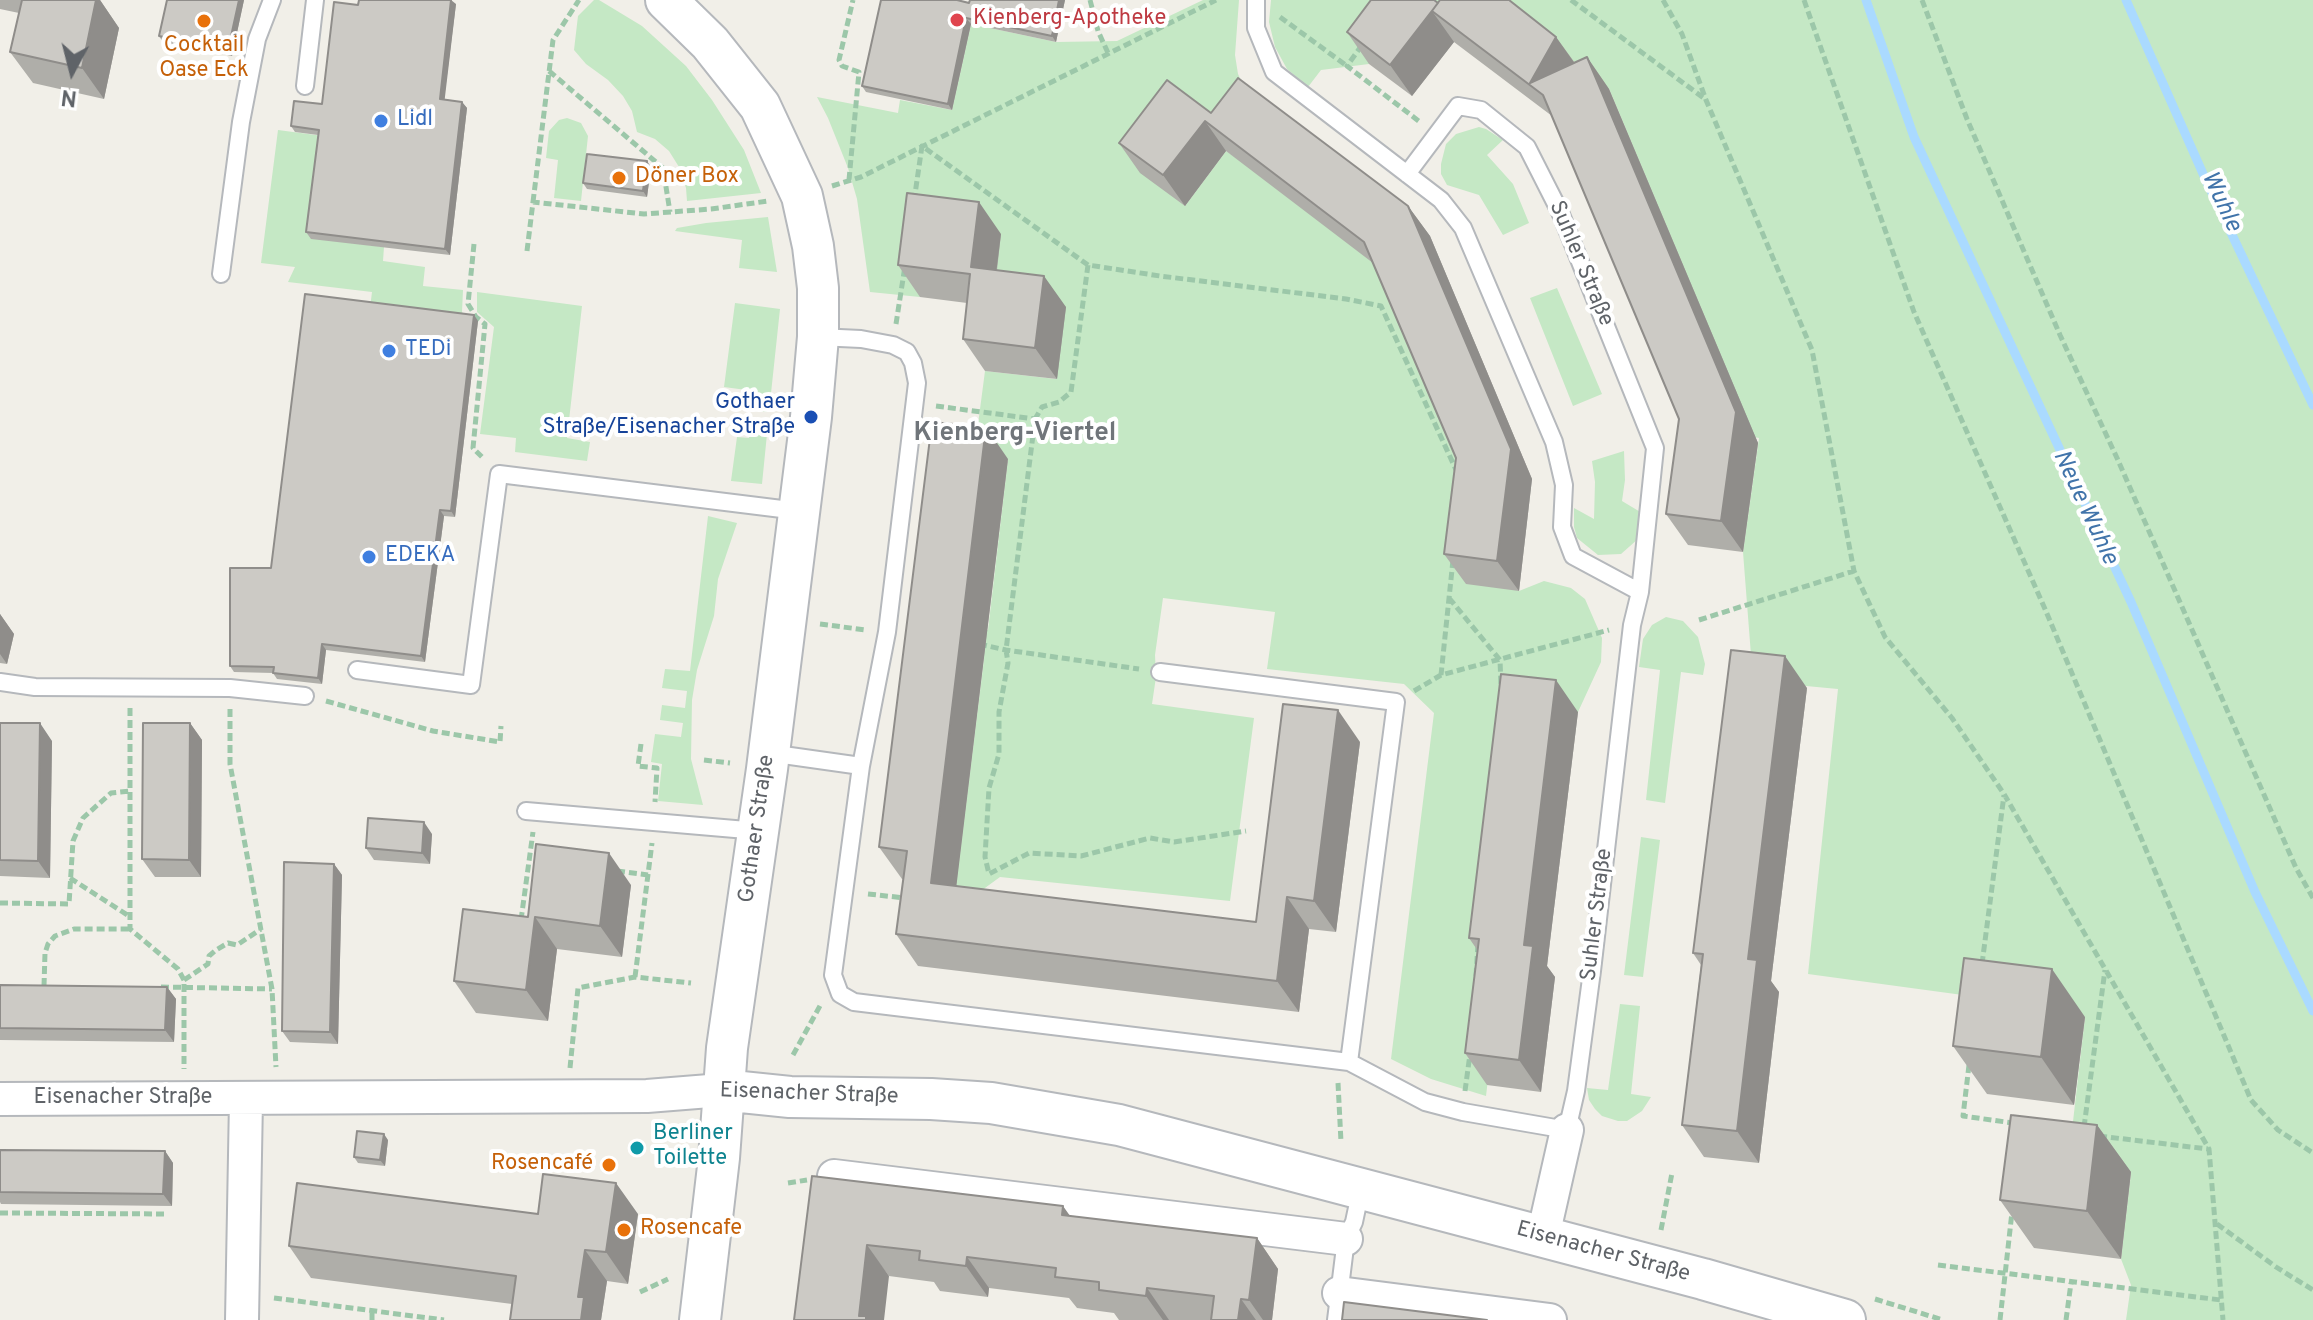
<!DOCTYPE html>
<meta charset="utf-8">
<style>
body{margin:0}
#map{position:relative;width:2313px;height:1320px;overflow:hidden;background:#f1efe8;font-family:Overpass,sans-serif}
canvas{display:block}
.north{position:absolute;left:32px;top:32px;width:80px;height:80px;-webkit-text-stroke:6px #fff;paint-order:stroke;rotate:187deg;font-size:22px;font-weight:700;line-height:32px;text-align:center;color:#5f6368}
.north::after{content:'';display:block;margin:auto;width:28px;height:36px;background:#5f6368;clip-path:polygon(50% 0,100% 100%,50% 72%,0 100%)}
</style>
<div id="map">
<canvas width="2313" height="1320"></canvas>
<div class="north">N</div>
</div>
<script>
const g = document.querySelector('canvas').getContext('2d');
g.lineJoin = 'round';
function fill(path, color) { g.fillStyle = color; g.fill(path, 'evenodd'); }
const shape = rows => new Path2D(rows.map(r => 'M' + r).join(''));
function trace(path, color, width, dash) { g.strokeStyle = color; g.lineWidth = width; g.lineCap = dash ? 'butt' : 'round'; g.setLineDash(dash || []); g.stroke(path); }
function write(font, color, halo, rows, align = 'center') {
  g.font = font + ' Overpass,sans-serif'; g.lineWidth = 8; g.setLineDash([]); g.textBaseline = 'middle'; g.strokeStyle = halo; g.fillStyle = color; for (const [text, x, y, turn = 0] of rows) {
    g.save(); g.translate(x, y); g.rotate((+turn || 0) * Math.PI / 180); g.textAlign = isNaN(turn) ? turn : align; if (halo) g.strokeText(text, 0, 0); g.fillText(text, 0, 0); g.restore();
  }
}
fill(shape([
 [594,0,599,0,642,26,686,66,712,100,744,150,761,193,687,201,686,188,679,167,669,151,655,139,637,132,632,111,623,96,608,80,586,64,574,50,578,16],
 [1203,0,1239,0,1235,55,1238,74,1247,93,1185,206,1226,151,1371,245,1519,591,1544,581,1571,588,1585,599,1602,638,1601,662,1578,712,1501,971,1486,1096,1431,1079,1391,1059,1434,713,1404,684,1267,669,1275,612,1163,598,1155,655,1156,677,1152,704,1254,718,1230,901,1000,877,974,896,956,886,984,659,978,657,980,630,988,630,1008,459,974,455,985,371,1056,379,993,298,929,225,920,297,870,292,857,199,848,168,828,118,817,97,898,113,900,100,952,110,971,24,1056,42,1117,41],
 [1271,0,1486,0,1460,34,1416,1,1369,64,1321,70,1308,87,1287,69,1275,47,1269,22],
 [1490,0,2313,0,2313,1320,2126,1320,2131,1285,2121,1259,2131,1173,2068,1165,2085,1017,1970,996,1808,974,1838,689,1753,681,1743,552,1759,438,1742,435,1741,404,1609,89],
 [567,118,581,123,588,136,581,201,554,198,558,160,546,158,549,131,559,120],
 [1479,127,1486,129,1503,140,1487,155,1513,184,1529,223,1503,235,1479,195,1447,185,1441,174,1441,164,1446,144,1456,134],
 [278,130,323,136,311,238,384,247,383,261,425,267,423,286,463,290,462,312,467,320,370,308,372,292,288,282,295,267,261,263],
 [768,217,777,272,739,268,742,240,675,231,677,228,706,223],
 [1557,288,1602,394,1573,406,1530,298],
 [477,292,582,306,567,438,590,442,587,461,515,452,516,438,480,434,494,327,477,312],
 [735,303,780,309,769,412,752,410,754,391,724,387],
 [751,422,768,424,762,484,731,481,737,437,749,438],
 [1624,451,1625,480,1622,501,1642,513,1638,539,1621,554,1598,555,1577,538,1574,527,1574,508,1594,519,1595,482,1592,461],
 [708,516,737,523,718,579,714,616,697,670,692,700,691,759,703,805,658,801,662,764,651,762,655,734,681,737,683,723,660,720,662,705,685,708,687,691,662,688,665,669,690,671],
 [1666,617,1683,621,1698,637,1705,664,1703,675,1681,672,1665,803,1646,800,1660,670,1639,667,1643,639,1652,625],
 [1641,837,1660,840,1643,977,1624,975],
 [1620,1004,1640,1006,1631,1094,1651,1097,1642,1111,1627,1121,1618,1121,1602,1116,1595,1109,1589,1100,1587,1088,1608,1090]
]), '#c5e8c5');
trace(shape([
 [1866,0,1914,137,2131,602,2255,892,2313,1011],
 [2126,0,2204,176,2313,405]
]), '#aadaff', 9);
const service = shape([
 [1256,0,1256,28,1274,72,1441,200,1463,228,1554,442,1564,485,1562,527,1573,556,1640,592],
 [305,86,315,0],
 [221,274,241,122,257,39,272,0],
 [818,337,861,339,893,345,907,352,913,363,917,383,887,632,861,766,833,975,840,994,854,1002,1349,1062,1425,1102,1463,1112,1567,1130,1576,1091,1592,971,1632,625,1640,592,1655,448,1560,212,1527,147,1481,110,1458,106,1407,174],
 [357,670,471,685,499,474,798,511],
 [1160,672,1396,702,1349,1062],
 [0,682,35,687,230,688,305,696],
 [769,753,861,766],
 [526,811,758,831],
 [1336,1320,1346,1239,1354,1222,1361,1189]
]);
const minor = shape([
 [0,1099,647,1096,722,1090],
 [834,1176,1346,1239],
 [1543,1236,1567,1130],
 [1339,1293,1550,1320],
 [242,1320,246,1100]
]);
const tertiary = shape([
 [666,0,710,43,760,106,802,196,813,246,818,288,818,337,811,417,767,769,727,1048,719,1158,700,1320],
 [722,1090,790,1097,931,1099,991,1103,1119,1125,1703,1279,1845,1320]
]);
trace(service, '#b5b8bc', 20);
trace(minor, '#b5b8bc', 36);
trace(tertiary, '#b5b8bc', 44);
trace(shape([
 [1090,0,1098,31,1108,53],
 [1571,0,1705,99],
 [1663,0,1682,34,1706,100,1812,350,1854,571,1885,637,1952,718,2004,794,2209,1149,2223,1320],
 [1804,0,1914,312,2045,609,2251,1100,2278,1130,2313,1153],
 [1922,0,1967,119,2060,335,2117,458,2296,868,2313,898],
 [1280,17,1347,66],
 [1362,45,1347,66,1420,122],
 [549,71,663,168,670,212],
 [849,180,859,72,842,66,839,60,853,0],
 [832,186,861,177,1216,0],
 [914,201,922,146,1088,265,1160,276,1346,299,1381,306,1457,472],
 [533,202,553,40,579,0],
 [474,244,468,304,476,317,485,324,473,448,484,459],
 [527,251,533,202,644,214,711,209,768,201],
 [1088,265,1071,392,1059,402,1042,407,1035,419,1006,650,1008,663,999,712,999,754,989,788,985,857,989,874,1029,853,1081,856,1150,838,1174,842,1246,831],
 [896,324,905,266],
 [936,406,1035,419],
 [1453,560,1441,675,1609,630],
 [1449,598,1500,660,1501,686],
 [1699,620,1854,571],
 [820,624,866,630],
 [979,644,1006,650,1139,669],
 [1414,691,1441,675],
 [326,701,433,731,500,742,501,726],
 [130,708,130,929,178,969,184,980,184,1069],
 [230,709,230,764,272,989,276,1067],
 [641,744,638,766,657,768,655,802],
 [704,760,730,763],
 [617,871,648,875],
 [70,878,129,916],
 [868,894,905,898],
 [0,903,69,904,73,841,83,818,111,793,130,791],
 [521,920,533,832],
 [1982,964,2004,795],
 [1476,976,1478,943],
 [635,977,652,843],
 [184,980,208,964,209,956,216,950,228,943,237,945,261,929],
 [44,986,45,953,48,944,55,936,74,929,130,929],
 [161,987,272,989],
 [793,1055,821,1004],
 [1969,1065,1963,1116,2013,1123],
 [570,1068,578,988,635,977,691,983],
 [1338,1083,1341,1142],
 [1465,1091,1470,1054],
 [2084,1127,2105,970],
 [2099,1136,2208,1149],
 [788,1183,807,1180],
 [0,1213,168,1214],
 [2217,1224,2276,1267,2313,1290],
 [1661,1230,1672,1173],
 [1938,1265,2221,1300],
 [640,1292,668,1279],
 [274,1298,444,1320],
 [1875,1299,1943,1320],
 [372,1320,372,1311],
 [2000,1320,2012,1212],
 [2066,1320,2071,1283]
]), '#9cc7a9', 5, [8, 4]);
trace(service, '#fff', 16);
trace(minor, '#fff', 32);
trace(tertiary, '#fff', 40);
fill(shape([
 [0,0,100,0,119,28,104,99,33,83,10,52,19,13,0,9],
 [167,0,244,0,232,56,163,42,159,36],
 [1065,0,1056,42,971,24,952,110,866,92,862,86,969,3],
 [1438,3,1556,37,1575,63,1587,57,1609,89,1758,443,1743,552,1688,545,1666,514,1679,419,1552,116,1454,42,1412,96,1369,64,1347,32],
 [456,4,444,99,462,102,467,108,450,255,311,239,306,232,318,135,295,132,291,126,322,104,358,5],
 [1211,113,1408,206,1430,236,1532,479,1519,591,1466,584,1444,554,1456,458,1373,263,1226,151,1185,206,1140,173,1119,143],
 [651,167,647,197,587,189,583,183],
 [1001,234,997,270,1066,307,1057,379,985,371,963,339,967,303,920,297,898,265],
 [474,315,478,321,455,517,444,516,425,662,326,650,322,684,277,679,273,673,234,672,230,666,271,568],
 [1008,459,956,886,1256,922,1360,742,1336,932,1309,929,1299,1012,918,966,896,934,903,879,902,879,879,847],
 [0,614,14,634,7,664,0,663],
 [1807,688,1771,981,1779,992,1759,1163,1704,1157,1682,1125,1701,965,1693,953],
 [1578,712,1547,966,1555,977,1541,1092,1487,1085,1465,1053,1478,951,1469,938],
 [0,723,52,741,50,878,0,876],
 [190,723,202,740,201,877,155,877,142,859],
 [432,834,430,864,374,860,366,848],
 [334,864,342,875,338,1044,290,1042,282,1031],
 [631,885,622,957,557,949,548,1021,476,1013,454,981,528,917],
 [0,985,167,987,176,999,174,1042,0,1040],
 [2085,1017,2074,1105,1987,1094,1953,1046],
 [2097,1125,2131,1172,2121,1259,2034,1248,2000,1200],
 [388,1140,385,1166,358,1163,354,1157],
 [0,1150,165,1151,173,1163,172,1206,1,1204,0,1202],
 [812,1176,1070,1216,1257,1238,1278,1269,1272,1320,1119,1320,1114,1313,1077,1308,1069,1298,989,1288,988,1297,940,1291,934,1282,889,1276],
 [538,1214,638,1214,628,1284,607,1281,601,1320,510,1320,512,1304,311,1278,289,1246]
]), '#afaea9');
fill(shape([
 [96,0,100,0,119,28,104,99,82,68],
 [239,0,244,0,232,56,228,50],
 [451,0,456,4,444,105,440,99],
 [1059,0,1065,0,1056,42,1052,36],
 [1432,11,1454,42,1412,96,1390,65],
 [966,18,971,24,952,110,948,104],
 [1556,37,1578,68,1543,95,1530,83],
 [1587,57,1609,89,1758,443,1743,552,1721,521],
 [462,102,467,108,450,255,445,249],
 [1205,121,1226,151,1185,206,1163,175],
 [647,161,651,167,647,197,643,191],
 [979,202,1001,234,993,298,971,267],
 [1408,206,1430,236,1532,479,1519,591,1497,561],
 [1044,276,1066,307,1057,379,1035,348],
 [474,315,478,321,455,517,451,511],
 [986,427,1008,459,953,914,931,883],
 [440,510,444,516,425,662,421,656],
 [0,614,14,634,7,664,0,654],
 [322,644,326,650,322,684,318,678],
 [1785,656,1807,688,1771,981,1779,992,1759,1163,1737,1131,1748,959],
 [1556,680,1578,712,1547,966,1555,977,1541,1092,1519,1060,1524,945],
 [1338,710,1360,742,1336,932,1314,901],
 [40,723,52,741,50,878,38,861],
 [190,723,202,740,201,877,189,860],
 [424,822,432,834,430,864,422,853],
 [609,853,631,885,622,957,600,926],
 [334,864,342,875,338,1044,330,1032],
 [1287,897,1309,929,1299,1012,1277,981],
 [535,917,557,949,548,1021,526,990],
 [2052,969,2085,1017,2074,1105,2041,1057],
 [167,987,176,999,174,1042,165,1030],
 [2097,1125,2131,1172,2121,1259,2087,1211],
 [384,1134,388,1140,385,1166,380,1160],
 [165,1151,173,1163,172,1206,163,1194],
 [616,1183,638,1214,628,1284,606,1252],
 [1063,1206,1085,1237,1062,1215],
 [1257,1238,1278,1269,1272,1320,1263,1320,1249,1300],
 [867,1245,889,1276,884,1320,862,1320,859,1316],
 [585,1250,607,1281,601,1320,581,1320,578,1297],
 [967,1257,989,1288,988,1297,966,1266],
 [1147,1288,1169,1320,1163,1320,1146,1296],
 [1241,1299,1256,1320,1238,1320]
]), '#8f8d8a');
const building = shape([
 [22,0,96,0,82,68,10,52,22,0],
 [167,0,239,0,228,50,159,36,167,0],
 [359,0,451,0,440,99,462,102,445,249,306,232,319,130,291,126,294,101,322,104,334,2,358,5,359,0],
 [881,0,957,0,969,3,970,0,1059,0,1052,36,966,18,948,104,862,86,881,0],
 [1371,0,1434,0,1438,3,1390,65,1347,32,1371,0],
 [1440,0,1509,0,1556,37,1530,83,1587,57,1736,412,1721,521,1666,514,1679,419,1543,95,1432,11,1440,0],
 [1238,78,1408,206,1511,449,1497,561,1444,554,1456,458,1364,242,1205,121,1163,175,1119,143,1167,80,1211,113,1238,78],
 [587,154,647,161,643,191,583,183,587,154],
 [907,193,979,202,971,267,1044,276,1035,348,963,339,970,274,898,265,907,193],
 [305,294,474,315,451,511,440,510,421,656,322,644,318,678,273,673,274,667,230,666,230,568,271,568,305,294],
 [932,422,986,427,931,883,1256,922,1283,704,1338,710,1314,901,1287,897,1277,981,896,934,907,851,879,847,932,422],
 [1731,650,1785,656,1748,959,1757,960,1737,1131,1682,1125,1703,954,1693,953,1731,650],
 [1501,674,1556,680,1524,945,1533,946,1519,1060,1465,1053,1479,939,1469,938,1501,674],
 [0,723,40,723,38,861,0,860,0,723],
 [143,723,190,723,189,860,142,859,143,723],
 [368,818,424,822,422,853,366,848,368,818],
 [536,844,609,853,600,926,535,917,526,990,454,981,463,909,528,917,536,844],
 [284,862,334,864,330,1032,282,1031,284,862],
 [1964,958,2052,969,2041,1057,1953,1046,1964,958],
 [0,985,167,987,165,1030,0,1028,0,985],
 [2011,1115,2097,1125,2087,1211,2000,1200,2011,1115],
 [357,1131,384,1134,380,1160,354,1157,357,1131],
 [0,1150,165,1151,163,1194,0,1192,0,1150],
 [543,1174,616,1183,606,1252,585,1250,578,1297,584,1297,581,1320,510,1320,516,1276,289,1246,297,1183,538,1214,543,1174],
 [812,1176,1063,1206,1062,1215,1257,1238,1249,1300,1241,1299,1238,1320,1211,1320,1214,1296,1147,1288,1146,1296,1099,1290,1099,1282,1055,1277,1056,1268,967,1257,966,1266,919,1260,920,1251,867,1245,859,1316,866,1316,866,1320,794,1320,812,1176],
 [1344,1302,1487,1320,1342,1320,1344,1302]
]);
fill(building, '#cccac5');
trace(building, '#8f8d8a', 2);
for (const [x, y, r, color] of [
 [957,20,8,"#e0444e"],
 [204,21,8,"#e8710a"],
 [381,121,8,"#3f7fe0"],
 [619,178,8,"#e8710a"],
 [389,351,8,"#3f7fe0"],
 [811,417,8,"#1a4fb4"],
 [369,557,8,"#3f7fe0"],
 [637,1148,8,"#0f9aa8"],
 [609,1165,8,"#e8710a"],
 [624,1230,8,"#e8710a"]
]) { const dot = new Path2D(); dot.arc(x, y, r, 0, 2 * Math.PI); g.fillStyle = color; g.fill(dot); trace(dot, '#fff', 3); }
write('22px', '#be3a42', '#fff', [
 ["Kienberg-Apotheke",973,20]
], 'left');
write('22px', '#c56008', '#fff', [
 ["Cocktail",204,47,"center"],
 ["Oase Eck",204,72,"center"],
 ["Döner Box",635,178],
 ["Rosencafé",593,1165,"right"],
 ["Rosencafe",640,1230]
], 'left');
write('22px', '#366cbe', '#fff', [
 ["Lidl",397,121],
 ["TEDi",405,351],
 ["EDEKA",385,557]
], 'left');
write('22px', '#5f6368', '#fff', [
 ["Suhler Straße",1580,264,67],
 ["Gothaer Straße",758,829,-82],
 ["Suhler Straße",1598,915,-83],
 ["Eisenacher Straße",809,1095,2],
 ["Eisenacher Straße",123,1099],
 ["Eisenacher Straße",1603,1253,15]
]);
write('22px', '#164399', '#fff', [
 ["Gothaer",795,404],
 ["Straße/Eisenacher Straße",795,429]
], 'right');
write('22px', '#0d838f', '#fff', [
 ["Berliner",653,1135],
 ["Toilette",653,1160]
], 'left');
write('italic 24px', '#4174aa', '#fff', [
 ["Wuhle",2220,202,65],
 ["Neue Wuhle",2084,508,65]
]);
write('bold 26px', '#70757a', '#fff', [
 ["Kienberg-Viertel",1015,435]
]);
</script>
